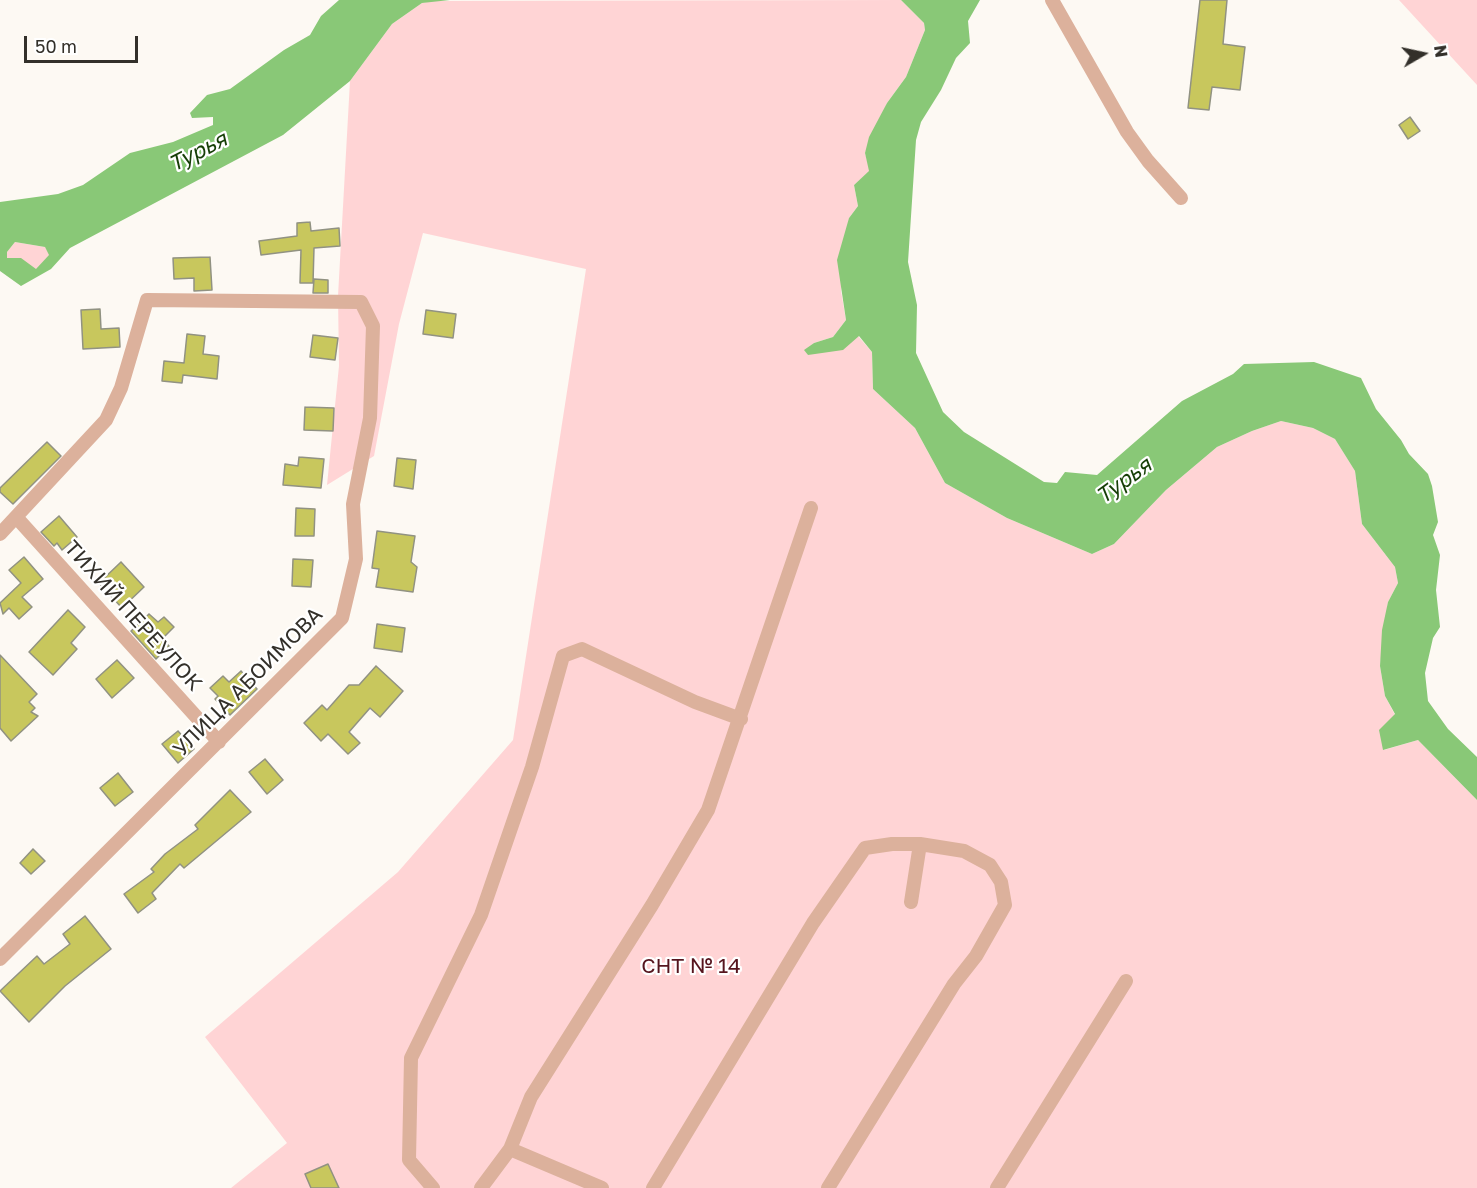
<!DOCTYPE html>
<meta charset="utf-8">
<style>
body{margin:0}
#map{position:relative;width:1477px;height:1188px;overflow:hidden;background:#fdf9f3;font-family:"Golos Text",sans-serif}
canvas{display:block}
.north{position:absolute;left:1393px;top:24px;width:60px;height:60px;-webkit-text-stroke:4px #fff;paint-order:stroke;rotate:81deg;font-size:16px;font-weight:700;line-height:24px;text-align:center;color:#33302a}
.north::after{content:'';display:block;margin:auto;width:21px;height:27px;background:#33302a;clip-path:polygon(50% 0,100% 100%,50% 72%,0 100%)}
.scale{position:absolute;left:24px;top:36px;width:114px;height:27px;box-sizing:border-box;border:3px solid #33302a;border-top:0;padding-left:8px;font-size:18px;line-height:21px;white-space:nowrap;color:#33302a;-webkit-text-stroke:4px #fff;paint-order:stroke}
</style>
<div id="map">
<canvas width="1477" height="1188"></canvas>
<div class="north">N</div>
<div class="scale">50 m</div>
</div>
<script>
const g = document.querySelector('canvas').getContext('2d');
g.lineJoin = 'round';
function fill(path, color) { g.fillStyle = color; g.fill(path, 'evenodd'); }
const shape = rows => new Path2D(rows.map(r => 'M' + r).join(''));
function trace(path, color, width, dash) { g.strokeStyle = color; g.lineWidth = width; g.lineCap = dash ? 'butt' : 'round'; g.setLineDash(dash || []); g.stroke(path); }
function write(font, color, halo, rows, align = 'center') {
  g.font = font + ' "Golos Text",sans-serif'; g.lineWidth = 4.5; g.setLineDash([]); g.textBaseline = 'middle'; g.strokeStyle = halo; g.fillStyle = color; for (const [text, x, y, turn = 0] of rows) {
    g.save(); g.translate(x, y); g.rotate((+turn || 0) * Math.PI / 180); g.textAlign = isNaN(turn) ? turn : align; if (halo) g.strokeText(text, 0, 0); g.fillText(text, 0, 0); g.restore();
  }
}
fill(shape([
 [901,0,924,23,925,30,906,77,887,103,865,153,870,171,854,185,858,206,849,218,841,291,846,320,833,337,814,343,805,350,808,355,858,336,872,352,873,389,915,428,945,483,1007,518,1092,554,1114,544,1166,490,1217,447,1252,431,1281,421,1313,428,1335,439,1355,471,1362,524,1395,567,1398,583,1388,602,1380,666,1385,696,1395,715,1384,750,1418,740,1477,800,1477,1188,231,1188,287,1143,205,1037,398,872,513,740,586,269,423,233,399,324,374,456,327,485,339,366,338,296,350,81,392,24,422,3,432,1],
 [1399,0,1477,0,1477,85],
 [15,242,45,247,50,255,36,270,7,258,7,252]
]), '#ffd4d5');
fill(shape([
 [339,0,450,0,422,3,392,24,350,81,283,135,70,248,51,269,21,286,0,271,0,202,58,194,83,185,130,153,173,142,213,125,213,117,192,118,190,113,207,95,230,89,284,50,310,35,321,16],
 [15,242,45,247,49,255,36,269,21,258,7,258,7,252],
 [901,0,980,0,968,21,970,43,956,58,941,90,921,122,916,140,908,262,917,305,916,353,943,412,964,432,1044,482,1057,483,1065,472,1097,475,1182,401,1233,374,1244,364,1314,362,1361,378,1376,409,1401,440,1409,454,1428,474,1432,486,1438,522,1433,535,1440,555,1436,590,1440,627,1433,638,1425,673,1428,701,1448,729,1477,757,1477,800,1418,740,1383,750,1379,730,1395,714,1385,696,1380,666,1382,630,1388,602,1398,583,1395,567,1362,524,1355,471,1335,439,1313,428,1281,421,1252,431,1217,447,1166,490,1114,544,1092,554,1007,518,945,483,915,428,873,389,872,352,859,336,843,350,808,355,804,350,814,343,833,337,846,320,837,260,849,218,858,206,854,185,869,171,865,153,869,137,887,103,906,77,925,30,924,23]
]), '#89c877');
const building = shape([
 [1200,0,1227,0,1223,44,1245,47,1240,90,1212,87,1209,110,1188,108,1200,0],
 [1410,117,1420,131,1408,139,1399,125,1410,117],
 [310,222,311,231,339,228,340,246,314,248,313,283,300,283,301,250,261,255,259,241,297,236,297,223,310,222],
 [210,257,212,290,194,291,194,278,174,279,173,258,210,257],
 [314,279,328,280,328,293,313,293,314,279],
 [100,309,101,329,119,328,120,347,83,349,81,310,100,309],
 [426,310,456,314,453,338,423,334,426,310],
 [187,334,205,336,203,354,219,356,217,379,183,375,182,383,162,381,164,361,184,363,187,334],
 [313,335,338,338,335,360,310,357,313,335],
 [305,407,334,408,333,431,304,430,305,407],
 [47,442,61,456,13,504,0,492,0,488,47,442],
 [299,457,324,459,321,488,283,485,285,464,298,466,299,457],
 [397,458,416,460,413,489,394,486,397,458],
 [296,508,315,509,314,536,295,536,296,508],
 [59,516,77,537,62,550,57,543,54,546,41,532,59,516],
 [377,531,415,536,411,562,417,567,413,592,376,587,379,569,372,568,377,531],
 [24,557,43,579,22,597,32,607,19,619,9,608,3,614,0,603,21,583,9,570,24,557],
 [293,559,313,560,311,587,292,586,293,559],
 [121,562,144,587,122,608,99,583,121,562],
 [68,610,85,627,71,643,77,649,53,675,29,652,68,610],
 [149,614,158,622,164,617,174,627,162,639,169,646,156,659,131,631,149,614],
 [377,624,405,628,402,652,374,648,377,624],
 [0,655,37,694,29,702,35,708,31,712,38,716,11,741,0,728,0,655],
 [117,660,134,678,112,698,96,679,117,660],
 [376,666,403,691,380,717,370,708,349,732,360,743,348,754,328,734,321,741,304,723,322,705,327,710,349,685,359,685,376,666],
 [241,671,257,689,230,715,215,699,218,696,210,688,223,676,229,682,241,671],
 [178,731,194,749,178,763,162,744,178,731],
 [265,759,283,780,267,794,249,772,265,759],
 [118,773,133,792,115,806,100,788,118,773],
 [230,790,251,812,184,868,180,864,152,893,156,899,138,913,124,894,154,872,151,869,165,854,198,829,195,825,230,790],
 [33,849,45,861,31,874,20,863,33,849],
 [85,916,111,949,65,986,29,1022,0,991,37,956,44,964,70,944,63,934,85,916],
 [328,1164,339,1188,311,1188,305,1174,328,1164]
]);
fill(building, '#c8c75d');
trace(building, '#919282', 1.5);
trace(shape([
 [1052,0,1127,132,1148,161,1181,198],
 [17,518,219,742],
 [0,534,106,420,121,388,147,300,361,302,373,326,370,418,353,504,356,559,342,618,0,959],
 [510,1149,531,1097,652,905,708,810,811,508],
 [433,1188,409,1160,411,1058,481,915,532,767,563,656,582,649,695,702,741,719],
 [481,1188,510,1149,602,1188],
 [653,1188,813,923,865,848,892,844,920,844],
 [828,1188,954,984,976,956,1005,905,1001,882,990,865,964,851,920,844,911,902],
 [997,1188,1126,981]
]), '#dcb19c', 14);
write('21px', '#33302a', '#fff', [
 ["ТИХИЙ ПЕРЕУЛОК",133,616,48],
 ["УЛИЦА АБОИМОВА",248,682,-45]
]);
write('21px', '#56151e', '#fff', [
 ["СНТ № 14",691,966]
]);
write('italic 22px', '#163f07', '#fff', [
 ["Турья",198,152,-27],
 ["Турья",1124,481,-36]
]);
</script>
